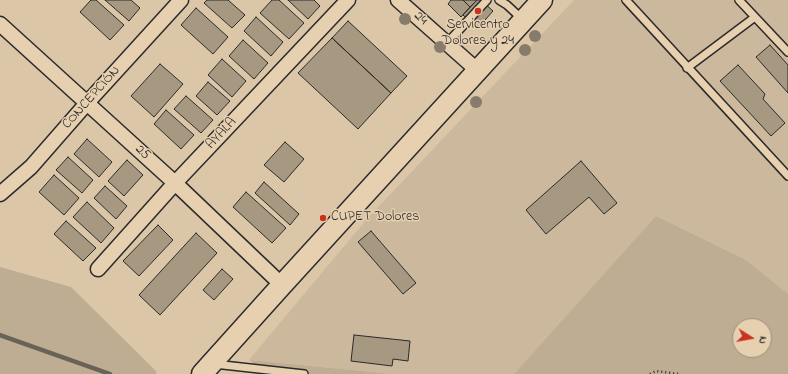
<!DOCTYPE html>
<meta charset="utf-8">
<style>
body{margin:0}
#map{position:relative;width:788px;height:374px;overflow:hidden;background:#dcc6a8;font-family:"Indie Flower",sans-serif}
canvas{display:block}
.north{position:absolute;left:732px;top:318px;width:40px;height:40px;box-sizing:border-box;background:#e7d0b0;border:1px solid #9c8e7b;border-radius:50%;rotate:101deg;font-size:11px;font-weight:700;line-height:16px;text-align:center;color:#2b2b2b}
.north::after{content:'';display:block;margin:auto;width:14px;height:18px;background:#c8321e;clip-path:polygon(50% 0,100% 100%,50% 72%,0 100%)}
</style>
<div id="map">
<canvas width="788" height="374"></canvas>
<div class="north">N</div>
</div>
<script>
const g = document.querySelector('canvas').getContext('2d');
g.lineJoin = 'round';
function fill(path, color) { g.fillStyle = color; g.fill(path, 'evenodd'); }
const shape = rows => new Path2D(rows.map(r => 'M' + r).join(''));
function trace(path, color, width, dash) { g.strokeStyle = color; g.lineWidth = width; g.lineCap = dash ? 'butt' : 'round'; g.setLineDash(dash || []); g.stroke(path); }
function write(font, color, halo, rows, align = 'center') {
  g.font = font + ' "Indie Flower",sans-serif'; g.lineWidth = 3; g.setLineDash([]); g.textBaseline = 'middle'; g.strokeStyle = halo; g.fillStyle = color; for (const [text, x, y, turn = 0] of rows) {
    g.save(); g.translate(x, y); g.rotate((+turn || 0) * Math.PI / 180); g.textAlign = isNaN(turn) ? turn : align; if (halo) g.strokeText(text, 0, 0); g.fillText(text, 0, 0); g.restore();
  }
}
fill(shape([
 [574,0,788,0,788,294,746,260,656,216,514,374,393,374,249,360,366,220]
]), '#ccb89d');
fill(shape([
 [656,216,746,260,788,294,788,374,514,374],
 [740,326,764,326,764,350,740,350],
 [0,267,71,287,157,372,155,374,0,374],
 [249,360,393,374,268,374]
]), '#beac93');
trace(shape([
 [0,335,110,374]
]), '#696257', 4.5);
const building = shape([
 [91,0,96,0,124,25,110,40,80,12,91,0],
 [105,0,131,0,140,8,129,21,105,0],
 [207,0,228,0,245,15,232,28,204,3,207,0],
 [272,0,279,0,304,23,289,39,260,13,272,0],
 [288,0,314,0,320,6,308,19,288,0],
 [451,0,463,0,470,7,461,17,448,4,451,0],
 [463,0,477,0,470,7,463,0],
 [477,0,481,0,493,11,478,28,463,15,477,0],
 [196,8,228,37,213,54,181,25,196,8],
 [256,17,283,42,271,56,244,31,256,17],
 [348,21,407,76,391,93,332,38,348,21],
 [332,38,391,93,358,129,298,73,332,38],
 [243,40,268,63,254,79,229,56,243,40],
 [770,45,788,65,788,93,756,57,770,45],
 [222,59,246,81,232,97,208,75,222,59],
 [160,64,183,84,154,117,131,96,160,64],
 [738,65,765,94,763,99,785,123,771,136,720,81,738,65],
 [208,82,230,101,217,115,196,96,208,82],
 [186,96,213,120,201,133,174,109,186,96],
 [166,110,194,135,181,149,154,124,166,110],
 [87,139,112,162,99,177,74,154,87,139],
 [285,142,304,159,284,182,264,165,285,142],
 [68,157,93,180,82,193,56,170,68,157],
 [127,160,143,175,124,196,108,181,127,160],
 [581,161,617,203,604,214,589,197,546,234,526,210,581,161],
 [54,175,79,198,64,215,39,192,54,175],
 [264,182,299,214,290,225,255,193,264,182],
 [105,186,127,206,116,219,94,198,105,186],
 [246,192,286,228,272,243,233,207,246,192],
 [87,202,114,228,101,243,73,217,87,202],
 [66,221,96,248,83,261,54,234,66,221],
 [158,225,173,240,139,276,123,261,158,225],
 [371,231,416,283,403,294,358,242,371,231],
 [196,233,217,253,160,315,139,295,196,233],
 [222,269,233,279,214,300,203,290,222,269],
 [354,335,410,341,408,361,393,359,392,366,351,361,354,335]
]);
fill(building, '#a79882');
trace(building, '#2b2b2b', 1);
const lane = shape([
 [499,0,507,5,522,19],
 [626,0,788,176],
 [739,0,788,52],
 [447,43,487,0],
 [687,68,755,17],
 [214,364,304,374]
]);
const street = shape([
 [398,0,477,70],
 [0,24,175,183,282,285],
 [0,194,31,167,87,103,181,0],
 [98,269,175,183,348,0]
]);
const secondary = shape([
 [202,374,282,285,542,0]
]);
trace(lane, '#2b2b2b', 10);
trace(street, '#2b2b2b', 17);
trace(secondary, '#2b2b2b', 23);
trace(shape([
 [650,374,656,371,680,374]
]), '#2b2b2b', 2.5, [1, 3]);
trace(lane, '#e7d0b0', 7);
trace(street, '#e7d0b0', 14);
trace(secondary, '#e7d0b0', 20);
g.fillStyle = '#877b6c';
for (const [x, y] of [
 [405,19],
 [535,36],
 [440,47],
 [525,50],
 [476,102]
]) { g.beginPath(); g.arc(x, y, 6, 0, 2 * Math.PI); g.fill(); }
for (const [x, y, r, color] of [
 [478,11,4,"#c8321e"],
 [323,218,4,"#c8321e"]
]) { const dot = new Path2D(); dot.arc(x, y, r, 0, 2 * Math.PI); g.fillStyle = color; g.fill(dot); trace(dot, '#e7d0b0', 1.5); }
write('14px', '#2b2b2b', '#e7d0b0', [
 ["24",420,19,41],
 ["CONCEPCIÓN",92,98,-48],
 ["AYALA",222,134,-47],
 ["25",142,153,42]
]);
write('14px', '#2b2b2b', '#e7d0b0', [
 ["Servicentro",478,26],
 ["Dolores y 24",478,42],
 ["CUPET Dolores",331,218,"left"]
]);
</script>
